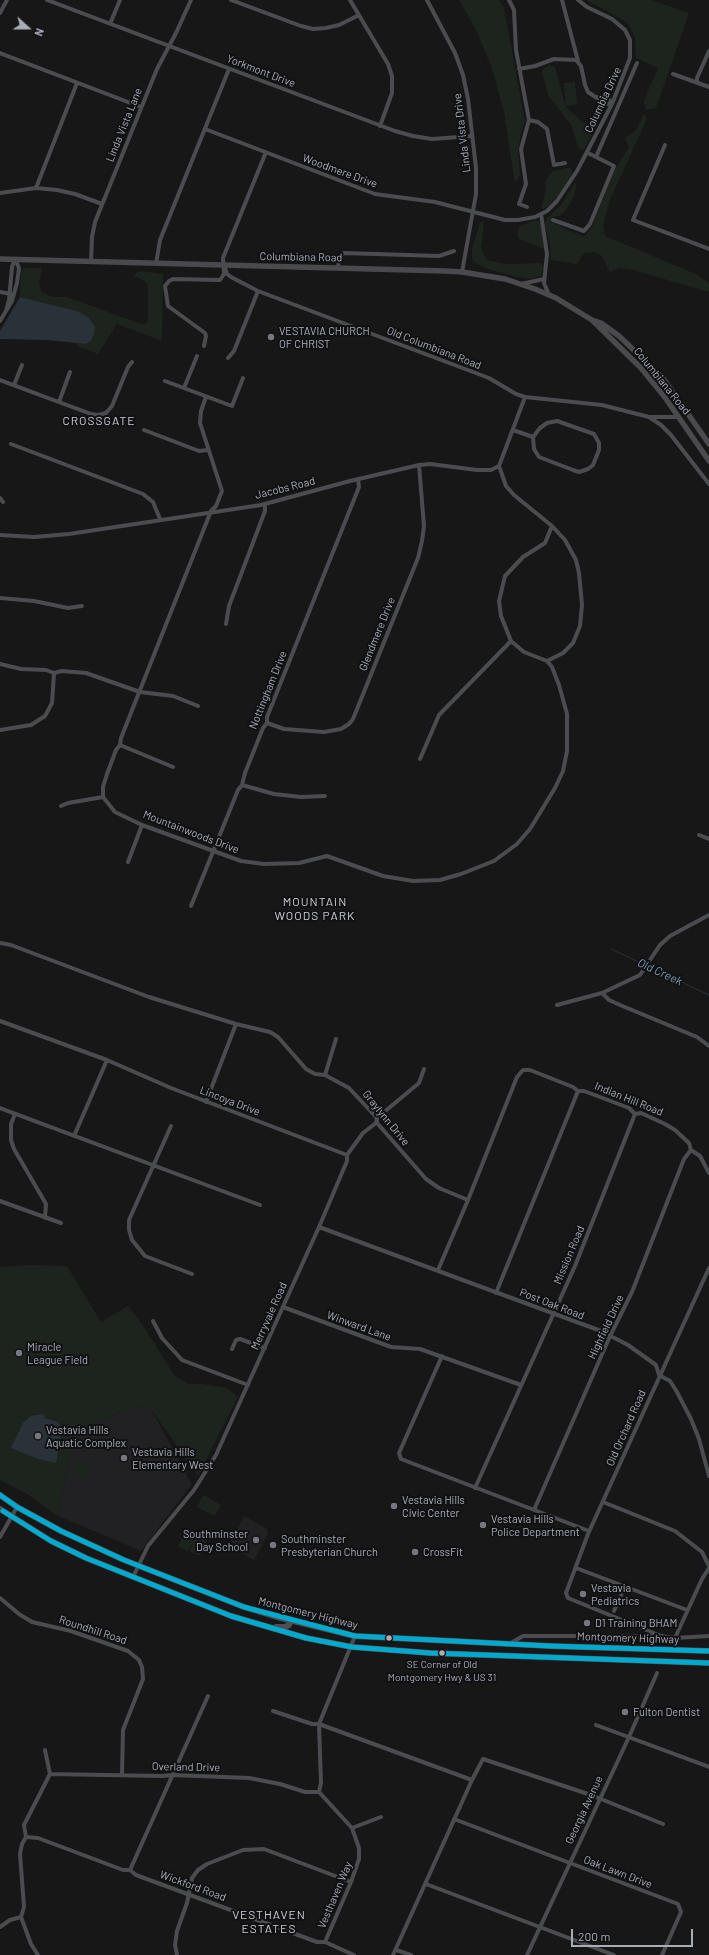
<!DOCTYPE html>
<style>
body{margin:0}
#map{position:relative;width:709px;height:1955px;overflow:hidden;background:#171717;font-family:Barlow,sans-serif}
canvas{display:block}
.north{position:absolute;left:8px;top:8px;width:40px;height:40px;-webkit-text-stroke:3px #111113;paint-order:stroke;rotate:111deg;font-size:11px;font-weight:700;line-height:16px;text-align:center;color:#a8adb8}
.north::after{content:'';display:block;margin:auto;width:14px;height:18px;background:#a8adb8;clip-path:polygon(50% 0,100% 100%,50% 72%,0 100%)}
.scale{position:absolute;left:571px;top:1929px;width:122px;height:18px;box-sizing:border-box;border:2px solid #a8adb8;border-top:0;padding-left:5px;font-size:12px;line-height:14px;white-space:nowrap;color:#a8adb8;-webkit-text-stroke:3px #111113;paint-order:stroke}
</style>
<div id="map">
<canvas width="709" height="1955"></canvas>
<div class="north">N</div>
<div class="scale">200 m</div>
</div>
<script>
const g = document.querySelector('canvas').getContext('2d');
g.lineJoin = 'round';
function fill(path, color) { g.fillStyle = color; g.fill(path, 'evenodd'); }
const shape = rows => new Path2D(rows.map(r => 'M' + r).join(''));
function trace(path, color, width, dash) { g.strokeStyle = color; g.lineWidth = width; g.lineCap = dash ? 'butt' : 'round'; g.setLineDash(dash || []); g.stroke(path); }
function write(font, color, halo, rows, align = 'center') {
  g.font = font + ' Barlow,sans-serif'; g.lineWidth = 4; g.setLineDash([]); g.textBaseline = 'middle'; g.strokeStyle = halo; g.fillStyle = color; for (const [text, x, y, turn = 0] of rows) {
    g.save(); g.translate(x, y); g.rotate((+turn || 0) * Math.PI / 180); g.textAlign = isNaN(turn) ? turn : align; if (halo) g.strokeText(text, 0, 0); g.fillText(text, 0, 0); g.restore();
  }
}
fill(shape([
 [143,1406,151,1409,192,1484,141,1551,58,1516,74,1433,127,1409],
 [244,1516,267,1529,268,1534,254,1560,230,1547,236,1531]
]), '#212123');
fill(shape([
 [459,0,499,0,504,8,525,122,521,132,518,152,520,174,515,184,504,112,492,69,477,32],
 [586,0,652,0,689,13,656,108,646,110,644,101,658,68,636,58,635,37,627,22],
 [550,65,555,67,565,104,569,110,588,127,596,121,598,123,584,150,579,149,571,125,548,95,542,72,544,68],
 [575,82,577,104,566,106,564,83],
 [644,114,646,116,646,121,609,202,603,226,605,236,696,274,709,283,709,292,633,270,619,268,610,272,601,255,594,252,584,253,577,264,551,260,550,244,545,224,546,219,561,205,575,183,577,183,574,196,566,210,560,216,553,217,551,222,584,237,592,227,613,173,629,147,625,138,636,130],
 [569,168,571,168,572,173,570,180,555,199,544,209,541,208,546,189,545,184,547,178,553,171],
 [536,220,541,223,544,249,519,239,517,234,520,226],
 [484,221,481,248,487,260,507,264,541,263,543,268,541,276,531,279,518,277,484,268,474,262,472,259,472,249,480,222],
 [24,268,42,268,39,283,42,292,52,297,67,297,141,324,145,324,148,322,148,285,143,280,134,276,136,273,140,271,163,274,162,341,117,324,98,354,77,346,76,343,86,344,91,341,94,335,95,327,77,311,20,297,21,271],
 [30,1265,67,1266,101,1322,128,1306,142,1324,174,1375,188,1384,203,1384,227,1388,238,1397,198,1476,151,1409,143,1406,127,1409,74,1433,58,1516,27,1494,0,1480,0,1267],
 [85,1460,90,1468,88,1475,84,1478,74,1472,74,1461],
 [203,1495,221,1505,214,1516,197,1507],
 [187,1528,208,1538,199,1556,189,1551,194,1540,188,1551,178,1546]
]), '#1d241e');
fill(shape([
 [20,297,77,311,89,318,95,327,94,335,91,341,86,344,47,340,0,339,0,331],
 [42,1414,45,1415,44,1418,58,1422,62,1428,56,1463,38,1459,11,1448,23,1423,31,1416]
]), '#2a3239');
trace(shape([
 [611,949,645,965],
 [648,966,709,995]
]), '#2a3239', 1);
trace(shape([
 [47,0,395,131,413,136,432,139,472,136],
 [231,0,301,26,313,29,326,28,339,25,359,15],
 [350,0,388,64,392,76,392,93,380,126],
 [427,0,455,53,463,75,468,99,476,168,476,194,462,272],
 [509,0,514,10,516,50,529,120],
 [562,0,578,61],
 [0,13,7,0],
 [110,24,120,0],
 [0,53,141,107],
 [519,69,535,66,554,59,576,60,581,66,585,85,588,92,606,104,612,104],
 [673,74,709,87],
 [697,83,697,78,709,51],
 [596,97,609,99,612,104],
 [529,120,538,122,547,129,554,165,565,163],
 [205,129,375,194,435,202,505,220,518,220,535,217,547,211,557,201,577,171,612,104,630,58,630,40,625,30,612,19,587,7,578,0],
 [665,145,633,220,709,249],
 [596,157,637,63],
 [36,188,77,83],
 [0,193,36,188,57,190,75,194,102,204],
 [527,207,519,204,526,184,521,149,529,120],
 [541,214,547,254,544,283,549,295],
 [553,220,584,231,590,224,614,166,588,153],
 [15,259,19,268,17,283,12,301,6,311,9,300,12,267,15,259],
 [91,262,92,237,95,222,157,69,176,33,191,0],
 [156,264,160,240,229,69],
 [224,265,227,274,231,277,258,291,489,378,516,394,525,397,602,405,649,417,661,425,671,435,709,484],
 [338,268,339,257,344,253,439,256,454,251],
 [521,284,544,279],
 [0,292,11,294],
 [0,321,6,311],
 [204,346,206,336,205,333,168,306,165,286,169,281,173,279,220,280,224,274,223,258,266,152],
 [228,358,234,351,258,291],
 [0,380,91,414,98,415,106,413,112,406,128,367,132,362],
 [165,381,232,406,243,378],
 [14,385,22,365],
 [184,388,197,356],
 [206,397,201,411,200,423,222,491,216,506,211,511,121,738,120,745,116,750,107,774,103,787,103,797,115,812,142,825,241,861,264,864,299,863,327,856,383,876,413,881,440,880,461,874,494,861,517,844,530,829,555,788,563,771,567,751,567,714,559,685,552,667,547,661],
 [59,402,70,372],
 [651,417,679,417],
 [557,421,594,434,599,443,599,450,593,465,588,469,579,472,573,470,539,457,534,449,533,437,540,428,547,423,557,421],
 [144,430,199,451,208,450],
 [513,430,533,437],
 [11,444,143,494,153,502,160,519],
 [499,466,506,486,514,495,552,526,545,543,523,557,505,576,499,601,501,616,511,641,524,652,547,661,563,653,573,643,580,626,582,605,579,573,576,560,565,540,552,526],
 [0,498,3,502],
 [0,535,34,537,69,534,261,505,350,481,419,465,430,464,477,470,491,470,499,466,525,397],
 [0,598,34,601,68,608,82,606],
 [226,624,229,606,265,511,265,504],
 [0,664,21,669,46,670,54,673,62,671,86,673,140,692,173,696,198,706],
 [267,723,284,729,324,732,341,729,349,724,353,719,418,558,422,541,424,526,419,465],
 [0,730,31,725,45,716,52,703,54,673],
 [120,745,173,767],
 [420,759,439,715,511,641],
 [242,785,274,794,301,797,325,796],
 [61,806,68,803,103,797],
 [699,835,709,839],
 [128,862,142,825],
 [191,906,238,790,242,785,245,773,263,728,267,723,267,717,359,487,358,479],
 [0,943,11,945,149,997,236,1024,270,1032,278,1037,306,1069,315,1074,325,1075,349,1088,377,1118,377,1123,426,1179,439,1188,468,1200],
 [602,993,609,1000,620,1005,697,1037,709,1046],
 [557,1005,602,993,640,975,660,945,670,936,709,915],
 [0,1021,107,1060,171,1088,347,1155],
 [325,1075,336,1039],
 [206,1102,236,1024],
 [0,1108,260,1205],
 [15,1114,11,1124,11,1140,14,1149,46,1204,45,1218],
 [171,1126,129,1220,129,1230,132,1240,145,1256,192,1274],
 [74,1136,107,1060],
 [0,1201,61,1223],
 [319,1227,601,1331,628,1345,656,1365,659,1375,670,1381,677,1392,691,1419,699,1439,709,1476],
 [709,1268,588,1534,566,1593,568,1598,661,1636,675,1638,709,1636],
 [438,1270,468,1200,517,1077,523,1070,530,1070,573,1087,578,1091,584,1091,629,1108,635,1114,641,1113,665,1124,675,1130,689,1143,691,1150,700,1156,709,1173],
 [496,1293,578,1091],
 [283,1307,391,1347,420,1349,521,1385],
 [153,1321,162,1338,182,1360,248,1385],
 [232,1349,236,1340,240,1339,265,1348],
 [442,1356,399,1453,401,1459,589,1531],
 [475,1488,575,1266,635,1114],
 [603,1502,675,1531,702,1552,709,1566],
 [534,1510,610,1336,632,1292,684,1159,691,1150],
 [0,1537,17,1507],
 [576,1568,687,1610],
 [133,1577,148,1546,194,1490,216,1455,319,1227,347,1161,347,1155,363,1133,376,1123,377,1118,419,1083,424,1069],
 [0,1598,19,1614,32,1622,71,1631,128,1651,139,1660,142,1667,143,1679,123,1730,122,1774],
 [614,1611,625,1586],
 [675,1638,702,1579,709,1568],
 [509,1644,523,1636,658,1636],
 [273,1711,312,1724,319,1724,472,1780],
 [596,1725,709,1767],
 [45,1750,50,1774],
 [50,1774,162,1776,172,1775,249,1778,280,1784,305,1792,319,1792],
 [454,1819,678,1904,681,1912,662,1955],
 [352,1828,381,1817],
 [26,1837,38,1838,123,1870,130,1870,136,1875,317,1942,325,1942,354,1955],
 [130,1870,208,1696],
 [426,1884,614,1955],
 [0,1927,10,1920,21,1917],
 [325,1942,351,1882,359,1859,359,1848,352,1828,319,1792,321,1783,319,1724,355,1636],
 [396,1950,411,1955],
 [38,1955,31,1944,21,1917,24,1907,20,1854,22,1844,26,1837,24,1825,50,1774],
 [177,1955,175,1945,177,1931,187,1903,192,1878,198,1870,207,1864,243,1850,264,1849,351,1882],
 [393,1955,472,1780,483,1759,591,1795,663,1824],
 [527,1955,629,1737,657,1673]
]), '#4b4c50', 4);
trace(shape([
 [0,259,446,271,462,272,505,279,535,289,556,298,592,320,601,323,619,336,663,378,709,444],
 [592,320,641,368,664,396,709,461]
]), '#4a4a4e', 5.5);
trace(shape([
 [0,1495,17,1507,61,1531,124,1560,244,1607,277,1617,355,1636,550,1646,709,1651],
 [0,1509,51,1541,86,1558,231,1616,306,1638,352,1647,430,1653,709,1663],
 [276,1627,285,1627,289,1625,291,1620]
]), '#4d4f52', 6);
trace(shape([
 [0,1495,17,1507,61,1531,124,1560,244,1607,355,1636,550,1646,709,1651],
 [3,1511,51,1541,86,1558,231,1616,306,1638,352,1647,430,1653,709,1663]
]), '#00a9ce', 5);
for (const [x, y, r, color] of [
 [271,337,4,"#757880"],
 [19,1353,4,"#757880"],
 [38,1436,4,"#757880"],
 [124,1458,4,"#757880"],
 [394,1506,4,"#757880"],
 [483,1525,4,"#757880"],
 [256,1540,4,"#757880"],
 [273,1545,4,"#757880"],
 [415,1552,4,"#757880"],
 [583,1594,4,"#757880"],
 [587,1623,4,"#757880"],
 [389,1638,3.5,"#a8adb8"],
 [442,1653,3.5,"#a8adb8"],
 [625,1712,4,"#757880"]
]) { const dot = new Path2D(); dot.arc(x, y, r, 0, 2 * Math.PI); g.fillStyle = color; g.fill(dot); trace(dot, '#111113', 1.5); }
write('10px', '#a8adb8', '#111113', [
 ["SE Corner of Old",442,1665],
 ["Montgomery Hwy & US 31",442,1678]
]);
write('11px', '#a8adb8', '#111113', [
 ["Yorkmont Drive",261,71,21],
 ["Columbia Drive",603,100,-65],
 ["Linda Vista Lane",124,125,-68],
 ["Linda Vista Drive",462,133,-97],
 ["Woodmere Drive",340,171,20],
 ["Columbiana Road",301,257,1],
 ["Old Columbiana Road",434,348,21],
 ["Columbiana Road",662,381,51],
 ["Jacobs Road",285,488,-14],
 ["Glendmere Drive",377,634,-68],
 ["Nottingham Drive",268,690,-68],
 ["Mountainwoods Drive",191,832,21],
 ["Indian Hill Road",629,1099,22],
 ["Lincoya Drive",230,1101,21],
 ["Graylynn Drive",386,1118,51],
 ["Mission Road",569,1255,-67],
 ["Post Oak Road",552,1304,21],
 ["Merryvale Road",269,1316,-66],
 ["Winward Lane",359,1326,20],
 ["Highfield Drive",606,1327,-65],
 ["Old Orchard Road",626,1428,-66],
 ["Montgomery Highway",308,1613,14],
 ["Roundhill Road",93,1630,18],
 ["Montgomery Highway",628,1638,2],
 ["Overland Drive",186,1767,1],
 ["Georgia Avenue",584,1810,-65],
 ["Oak Lawn Drive",618,1872,21],
 ["Wickford Road",193,1886,20],
 ["Vesthaven Way",335,1895,-67]
]);
write('11px', '#a8adb8', '#111113', [
 ["VESTAVIA CHURCH",279,331],
 ["OF CHRIST",279,344],
 ["Miracle",27,1347],
 ["League Field",27,1360],
 ["Vestavia Hills",46,1430],
 ["Aquatic Complex",46,1443],
 ["Vestavia Hills",132,1452],
 ["Elementary West",132,1465],
 ["Vestavia Hills",402,1500],
 ["Civic Center",402,1513],
 ["Vestavia Hills",491,1519],
 ["Police Department",491,1532],
 ["Southminster",248,1534,"right"],
 ["Day School",248,1547,"right"],
 ["Southminster",281,1539],
 ["Presbyterian Church",281,1552],
 ["CrossFit",423,1552],
 ["Vestavia",591,1588],
 ["Pediatrics",591,1601],
 ["D1 Training BHAM",595,1623],
 ["Fulton Dentist",633,1712]
], 'left');
g.letterSpacing = '1px';
write('12px', '#c9ccd4', '#111113', [
 ["CROSSGATE",99,421],
 ["MOUNTAIN",315,902],
 ["WOODS PARK",315,916],
 ["VESTHAVEN",269,1915],
 ["ESTATES",269,1929]
]);
g.letterSpacing = '0px';
write('italic 12px', '#7f9bb3', '#111113', [
 ["Old Creek",660,972,25]
]);
</script>
